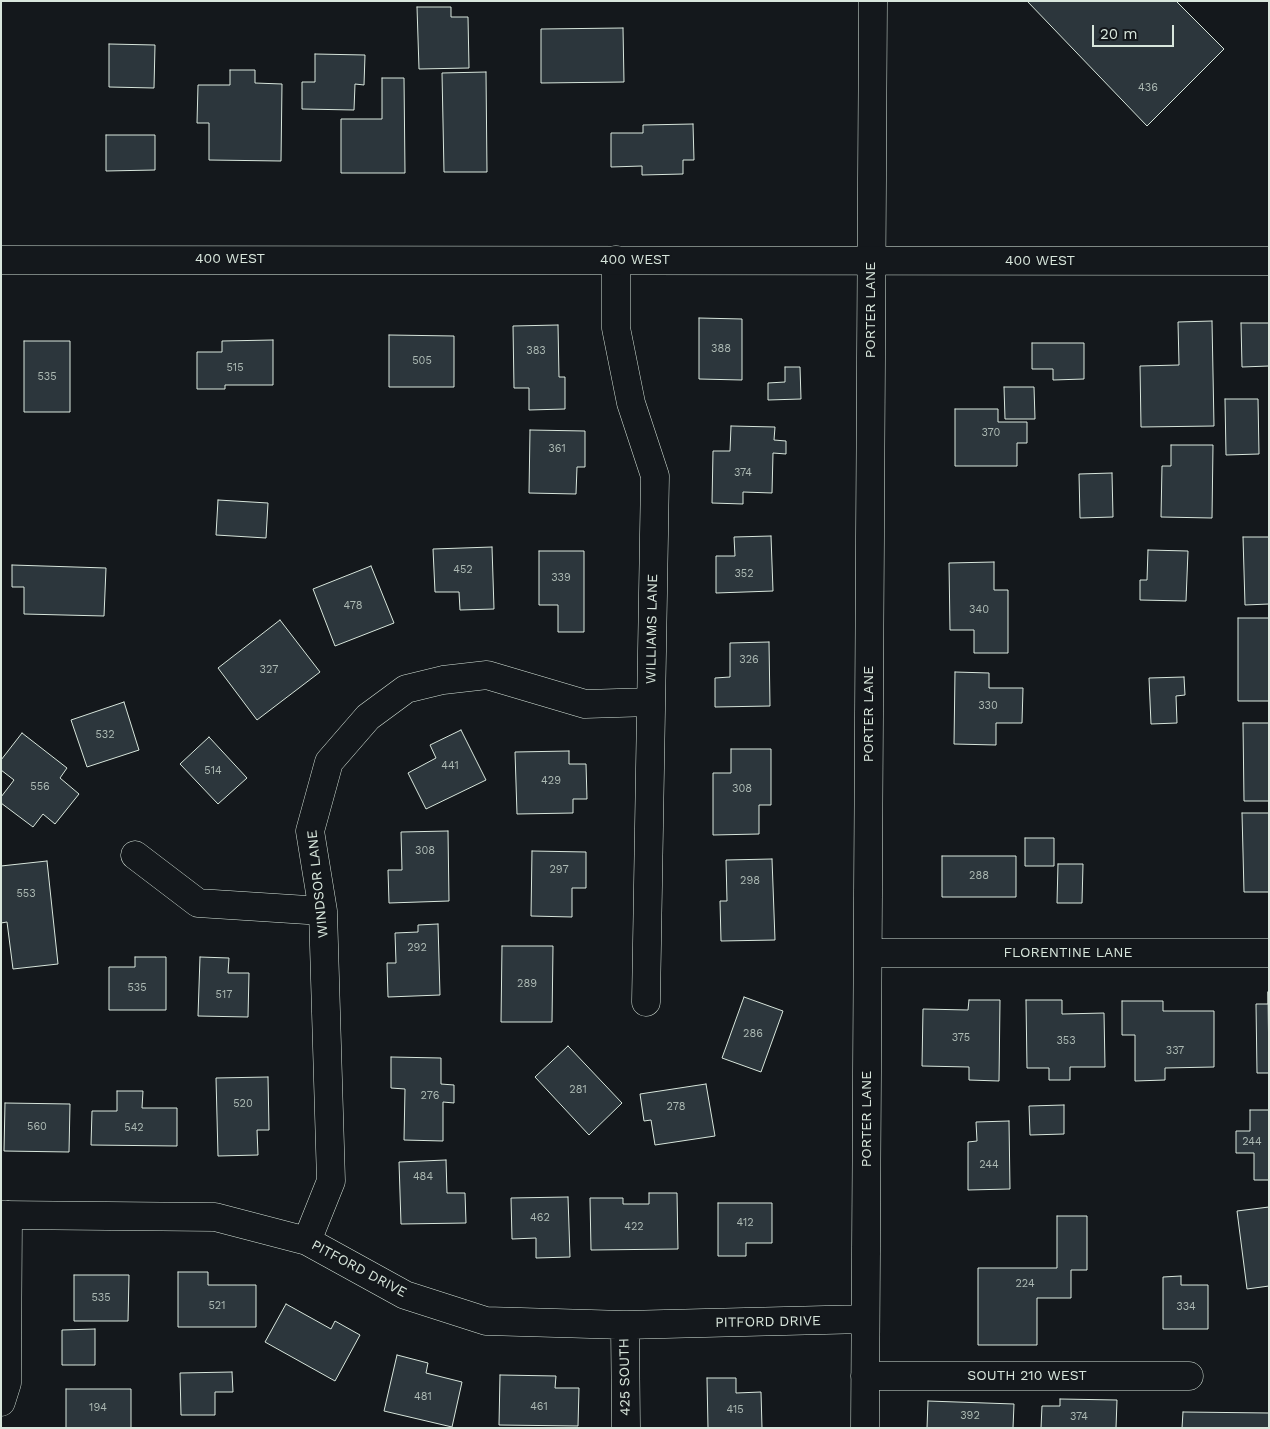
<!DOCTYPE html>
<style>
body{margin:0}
#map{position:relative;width:1270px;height:1429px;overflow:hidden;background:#14181c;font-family:"Work Sans",sans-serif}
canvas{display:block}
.frame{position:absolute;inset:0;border:2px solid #d8e6dc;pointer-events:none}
.scale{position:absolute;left:1092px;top:25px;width:82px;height:22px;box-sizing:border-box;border:2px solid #d8e6dc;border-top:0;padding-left:6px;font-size:15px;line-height:18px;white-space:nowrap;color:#d8e6dc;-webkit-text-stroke:4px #14181c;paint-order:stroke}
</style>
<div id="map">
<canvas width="1270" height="1429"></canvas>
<div class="frame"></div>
<div class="scale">20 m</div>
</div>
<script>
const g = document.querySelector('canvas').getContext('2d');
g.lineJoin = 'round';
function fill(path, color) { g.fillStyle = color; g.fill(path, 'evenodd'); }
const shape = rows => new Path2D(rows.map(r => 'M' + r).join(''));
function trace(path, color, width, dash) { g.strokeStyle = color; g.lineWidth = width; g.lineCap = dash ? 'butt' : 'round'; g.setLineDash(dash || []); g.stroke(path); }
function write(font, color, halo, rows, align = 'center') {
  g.font = font + ' "Work Sans",sans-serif'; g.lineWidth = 4; g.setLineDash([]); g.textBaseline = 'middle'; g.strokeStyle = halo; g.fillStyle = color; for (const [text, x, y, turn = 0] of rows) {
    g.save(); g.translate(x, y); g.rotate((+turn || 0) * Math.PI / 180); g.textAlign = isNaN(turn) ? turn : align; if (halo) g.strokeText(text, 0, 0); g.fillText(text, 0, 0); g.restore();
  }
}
const building = shape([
 [1027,1,1176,1,1224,49,1147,126,1027,1],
 [417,7,451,7,451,17,468,17,469,68,419,69,417,7],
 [623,28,624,82,541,83,541,29,623,28],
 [109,44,155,45,154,88,109,87,109,44],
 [315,54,365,55,364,85,355,84,354,110,302,109,302,82,315,82,315,54],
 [230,70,255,70,255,83,282,84,281,161,209,160,209,123,197,123,198,85,230,85,230,70],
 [486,72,487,172,444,172,442,73,486,72],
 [382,78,404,78,405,173,341,173,341,119,382,119,382,78],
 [693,124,694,160,683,160,683,174,642,175,642,166,611,167,611,133,643,133,643,125,693,124],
 [106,135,155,135,155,170,106,171,106,135],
 [699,318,742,319,742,380,699,379,699,318],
 [1212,321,1214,426,1141,427,1140,366,1179,365,1178,322,1212,321],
 [1241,323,1269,323,1269,366,1242,367,1241,323],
 [558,325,559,377,565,377,565,409,529,410,529,388,514,388,513,326,558,325],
 [389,335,454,336,454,387,389,387,389,335],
 [273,340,273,385,225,385,225,389,197,389,197,352,222,352,222,341,273,340],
 [24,341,70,341,70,412,24,412,24,341],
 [1032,343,1084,343,1084,379,1053,380,1053,369,1032,369,1032,343],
 [785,367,800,367,801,399,768,400,768,383,785,382,785,367],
 [1004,387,1034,387,1035,419,1005,419,1004,387],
 [1225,399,1258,399,1259,454,1226,455,1225,399],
 [955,409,998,409,998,422,1027,422,1027,443,1017,443,1017,466,955,466,955,409],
 [731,426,775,427,774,440,786,441,786,454,773,453,772,493,743,492,743,504,712,503,713,451,730,451,731,426],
 [530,430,585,431,585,467,577,467,576,494,529,493,530,430],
 [1171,445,1213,445,1212,518,1161,517,1162,466,1171,466,1171,445],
 [1112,473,1113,517,1080,518,1079,474,1112,473],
 [218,500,268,503,266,538,216,535,218,500],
 [771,536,773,591,716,593,716,556,735,556,734,537,771,536],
 [1243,537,1269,537,1269,604,1245,605,1243,537],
 [492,547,494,609,460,610,459,592,435,592,433,549,492,547],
 [1148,550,1188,551,1186,601,1140,600,1140,580,1147,580,1148,550],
 [539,551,584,551,584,632,558,632,558,605,539,605,539,551],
 [994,562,994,590,1008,590,1008,653,974,653,974,630,950,630,949,563,994,562],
 [12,565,106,568,104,616,24,614,24,587,12,587,12,565],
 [371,566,394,623,335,646,313,589,371,566],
 [1238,618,1269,618,1269,701,1238,701,1238,618],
 [280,620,320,672,257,720,218,668,280,620],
 [769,642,770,706,715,707,715,678,730,677,730,643,769,642],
 [955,672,989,673,989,688,1023,688,1022,723,996,723,996,745,954,744,955,672],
 [1184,677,1185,695,1176,696,1177,723,1151,724,1149,678,1184,677],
 [124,702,139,750,87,767,71,720,124,702],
 [1243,723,1269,723,1269,801,1244,801,1243,723],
 [461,730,486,780,426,809,408,773,436,758,430,745,461,730],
 [22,733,67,768,60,778,79,794,55,824,43,814,33,827,1,803,1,797,14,780,1,770,1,760,22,733],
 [209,737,247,778,218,804,180,764,209,737],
 [731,749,771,749,771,805,759,805,759,834,713,835,713,773,731,773,731,749],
 [569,751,569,764,586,764,587,799,573,799,573,813,517,814,515,752,569,751],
 [1242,813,1269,813,1269,892,1244,892,1242,813],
 [448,831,449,901,389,903,388,870,402,870,401,832,448,831],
 [1025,838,1054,838,1054,866,1025,866,1025,838],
 [532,851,586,852,586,888,572,888,572,917,531,916,532,851],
 [942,856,1016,856,1016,897,942,897,942,856],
 [772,859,775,940,721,941,720,901,727,901,726,860,772,859],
 [47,861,58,964,13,969,7,922,1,923,1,866,47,861],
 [1058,864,1083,864,1082,903,1057,903,1058,864],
 [438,924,440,995,388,997,387,963,396,963,395,933,418,932,418,925,438,924],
 [502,946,553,946,552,1022,501,1022,502,946],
 [135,957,166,957,166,1010,109,1010,109,967,135,967,135,957],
 [200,957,229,958,228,973,249,973,248,1017,198,1016,200,957],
 [1268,992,1269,1073,1257,1073,1256,1004,1268,1004,1268,992],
 [744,997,783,1011,761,1072,722,1058,744,997],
 [969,1000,1000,1000,999,1081,969,1080,969,1067,922,1066,923,1009,968,1010,969,1000],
 [1026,1000,1062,1000,1062,1014,1104,1013,1105,1067,1070,1067,1070,1080,1049,1080,1049,1068,1027,1068,1026,1000],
 [1122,1001,1163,1001,1163,1011,1214,1011,1214,1067,1165,1068,1165,1080,1135,1081,1135,1035,1122,1035,1122,1001],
 [568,1046,622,1103,589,1135,535,1077,568,1046],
 [391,1057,441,1058,441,1084,454,1085,454,1103,443,1102,443,1141,404,1140,405,1089,391,1088,391,1057],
 [268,1077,269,1130,257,1130,258,1155,218,1156,216,1078,268,1077],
 [706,1084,715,1136,655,1145,651,1120,644,1121,640,1094,706,1084],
 [117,1091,143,1091,142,1108,177,1108,177,1146,91,1145,92,1111,117,1111,117,1091],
 [5,1103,70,1104,69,1152,4,1151,5,1103],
 [1064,1105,1064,1134,1030,1135,1029,1106,1064,1105],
 [1250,1110,1269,1110,1269,1180,1254,1180,1254,1153,1236,1153,1236,1131,1250,1131,1250,1110],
 [1009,1121,1010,1189,968,1190,968,1142,977,1141,976,1122,1009,1121],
 [446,1160,447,1193,465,1193,466,1223,401,1224,399,1162,446,1160],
 [649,1193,677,1193,678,1249,591,1250,590,1198,623,1198,623,1204,649,1204,649,1193],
 [568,1197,570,1257,536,1258,536,1238,512,1239,511,1198,568,1197],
 [718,1203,772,1203,772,1243,746,1243,746,1256,718,1256,718,1203],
 [1269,1207,1269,1286,1247,1289,1237,1211,1269,1207],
 [1057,1216,1087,1216,1087,1270,1071,1270,1071,1298,1037,1298,1037,1345,978,1345,978,1268,1057,1268,1057,1216],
 [178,1272,208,1272,208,1285,256,1285,256,1327,178,1327,178,1272],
 [74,1275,129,1275,128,1321,74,1321,74,1275],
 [1181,1276,1181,1285,1208,1285,1208,1329,1163,1329,1163,1277,1181,1276],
 [286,1304,331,1329,335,1321,360,1335,335,1381,265,1342,286,1304],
 [95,1329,95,1365,62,1365,62,1330,95,1329],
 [397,1355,428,1363,426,1373,462,1382,452,1427,384,1411,397,1355],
 [232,1372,233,1392,215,1392,215,1415,181,1415,180,1373,232,1372],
 [500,1375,556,1376,555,1388,579,1388,578,1426,499,1425,500,1375],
 [707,1378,736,1378,736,1393,761,1392,762,1428,708,1428,707,1378],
 [66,1389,131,1389,131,1428,66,1428,66,1389],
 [1060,1399,1117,1400,1116,1428,1041,1428,1042,1406,1060,1406,1060,1399],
 [928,1401,1014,1404,1013,1428,927,1428,928,1401],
 [1183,1412,1269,1413,1269,1428,1182,1428,1183,1412]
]);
fill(building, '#2c363c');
trace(building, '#d8e6dc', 1);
const minor = shape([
 [616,260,616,328,631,403,655,476,646,1002],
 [135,855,198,903,323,911],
 [868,953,1269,953],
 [1,1215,215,1217,307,1241,405,1295,486,1321,625,1325,865,1319],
 [307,1241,331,1181,323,911,310,831,329,762,368,717,406,689,443,680,487,675,585,704,651,702],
 [625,1325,626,1428],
 [865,1376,1189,1376],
 [1,1402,7,1383,8,1215],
 [865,1428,873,1]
]);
const major = shape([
 [1,260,1269,261]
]);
trace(minor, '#d8e6dc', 29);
trace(major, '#d8e6dc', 29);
trace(minor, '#14181c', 28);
trace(major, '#14181c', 28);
write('11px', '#adbab4', null, [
 ["436",1148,88],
 ["388",721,349],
 ["383",536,351],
 ["505",422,361],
 ["515",235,368],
 ["535",47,377],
 ["370",991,433],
 ["361",557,449],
 ["374",743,473],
 ["452",463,570],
 ["352",744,574],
 ["339",561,578],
 ["478",353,606],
 ["340",979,610],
 ["326",749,660],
 ["327",269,670],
 ["330",988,706],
 ["532",105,735],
 ["441",450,766],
 ["514",213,771],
 ["429",551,781],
 ["556",40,787],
 ["308",742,789],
 ["308",425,851],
 ["297",559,870],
 ["288",979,876],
 ["298",750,881],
 ["553",26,894],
 ["292",417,948],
 ["289",527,984],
 ["535",137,988],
 ["517",224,995],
 ["286",753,1034],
 ["375",961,1038],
 ["353",1066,1041],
 ["337",1175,1051],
 ["281",578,1090],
 ["276",430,1096],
 ["520",243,1104],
 ["278",676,1107],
 ["560",37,1127],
 ["542",134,1128],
 ["244",1252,1142],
 ["244",989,1165],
 ["484",423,1177],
 ["462",540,1218],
 ["412",745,1223],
 ["422",634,1227],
 ["224",1025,1284],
 ["535",101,1298],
 ["521",217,1306],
 ["334",1186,1307],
 ["481",423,1397],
 ["461",539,1407],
 ["194",98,1408],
 ["415",735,1410],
 ["392",970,1416],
 ["374",1079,1417]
]);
write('14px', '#d8e6dc', '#14181c', [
 ["400 WEST",230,259],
 ["400 WEST",635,260],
 ["400 WEST",1040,261],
 ["PORTER LANE",871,310,-90],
 ["WILLIAMS LANE",652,629,-89],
 ["PORTER LANE",869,714,-90],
 ["WINDSOR LANE",318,884,-96],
 ["FLORENTINE LANE",1068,953],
 ["PORTER LANE",867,1119,-90],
 ["PITFORD DRIVE",359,1269,28],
 ["PITFORD DRIVE",768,1322,-1],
 ["SOUTH 210 WEST",1027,1376],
 ["425 SOUTH",625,1377,-91]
]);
</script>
